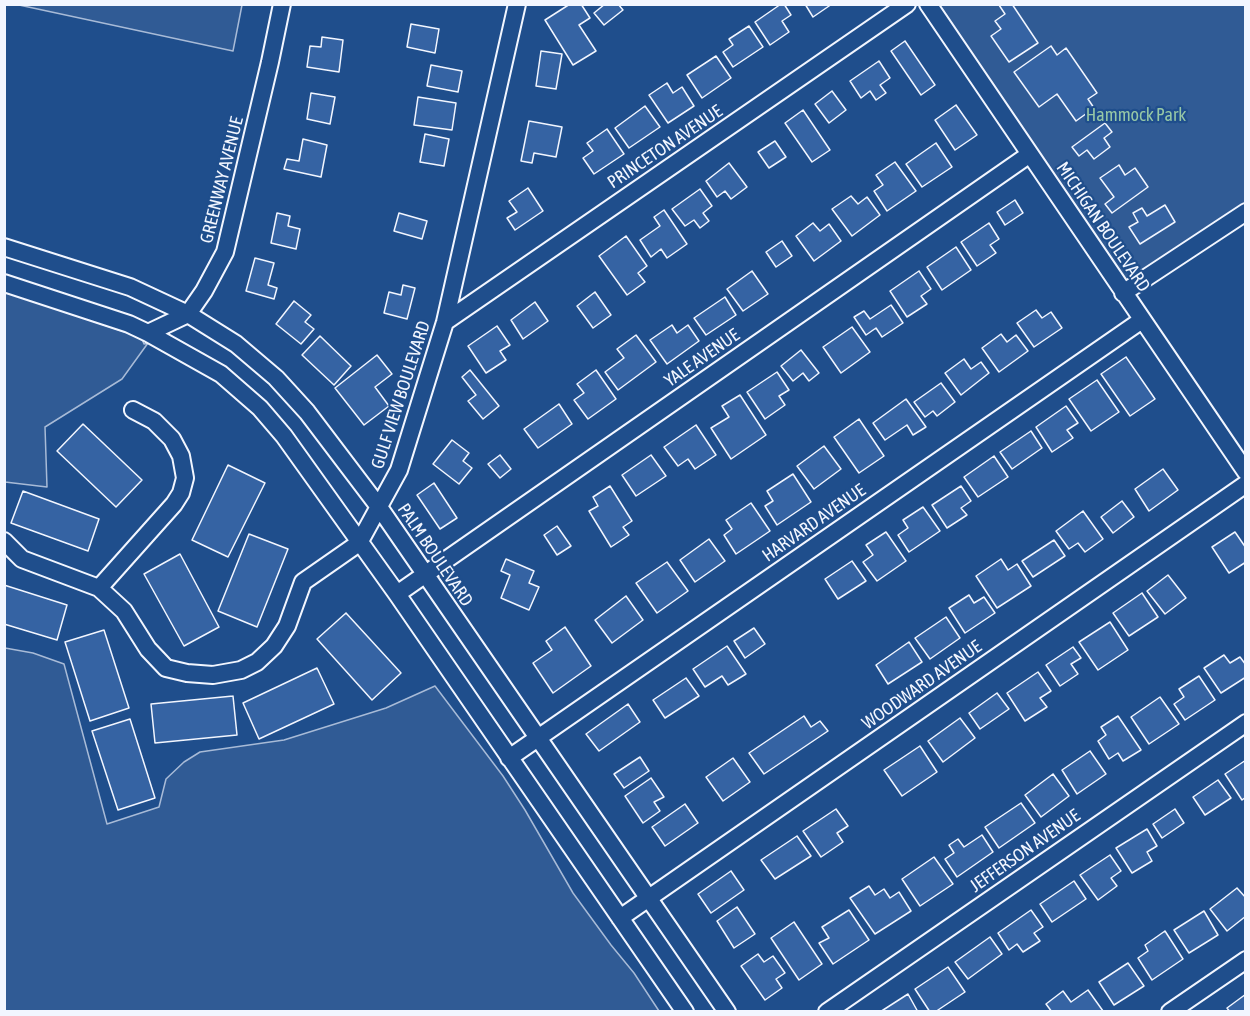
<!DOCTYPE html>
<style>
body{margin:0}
#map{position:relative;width:1250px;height:1016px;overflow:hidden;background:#1f4e8c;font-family:"Asap Condensed",sans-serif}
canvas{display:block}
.frame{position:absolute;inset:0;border:6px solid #f2f6ff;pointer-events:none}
</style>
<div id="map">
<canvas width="1250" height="1016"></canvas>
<div class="frame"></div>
</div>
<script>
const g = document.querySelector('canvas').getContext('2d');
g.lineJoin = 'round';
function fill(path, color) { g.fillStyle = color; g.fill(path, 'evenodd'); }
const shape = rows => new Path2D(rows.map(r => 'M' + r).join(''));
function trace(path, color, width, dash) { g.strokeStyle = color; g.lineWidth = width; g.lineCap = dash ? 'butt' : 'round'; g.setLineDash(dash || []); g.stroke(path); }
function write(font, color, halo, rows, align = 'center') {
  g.font = font + ' "Asap Condensed",sans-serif'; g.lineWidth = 4.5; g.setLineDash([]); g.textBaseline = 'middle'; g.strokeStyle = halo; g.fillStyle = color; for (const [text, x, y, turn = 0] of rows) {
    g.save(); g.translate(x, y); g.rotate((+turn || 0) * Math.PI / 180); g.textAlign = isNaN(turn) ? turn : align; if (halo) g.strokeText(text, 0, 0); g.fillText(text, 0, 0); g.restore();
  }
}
const green = shape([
 [19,5,242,4,242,5,233,51,19,5],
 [931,5,1245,5,1245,212,1123,293,931,5],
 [5,292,125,332,142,339,144,344,148,343,122,379,45,427,47,487,5,482,5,292],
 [5,648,33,653,64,664,107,824,159,807,166,779,184,762,200,752,284,740,386,708,435,686,503,776,525,810,573,893,611,945,634,973,659,1011,5,1011,5,648]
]);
fill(green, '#305b95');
trace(green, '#a8bbd7', 1.5);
const building = shape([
 [570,4,581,4,590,18,579,25,596,51,573,65,545,20,570,4],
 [605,4,618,4,623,10,604,25,594,13,605,4],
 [781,4,784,4,791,15,782,21,789,32,770,45,755,22,781,4],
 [805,4,832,4,813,17,805,4],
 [1000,4,1012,4,1038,43,1009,62,991,36,1001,29,995,21,1005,14,999,5,1000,4],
 [411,24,439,29,435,53,407,47,411,24],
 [749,26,763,47,733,67,723,52,733,45,729,39,749,26],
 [322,37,343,40,339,72,307,67,310,46,321,47,322,37],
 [905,41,935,85,921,95,891,51,905,41],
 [1051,46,1057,55,1066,48,1097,93,1088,99,1094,108,1076,121,1057,94,1039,107,1014,72,1051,46],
 [541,51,562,54,556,89,536,86,541,51],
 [716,56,731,78,702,98,687,75,716,56],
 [879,61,890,78,880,85,886,93,876,100,870,91,861,98,850,81,879,61],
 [431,65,462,71,458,92,427,86,431,65],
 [667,83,673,93,682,87,694,106,668,123,649,95,667,83],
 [832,91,846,110,829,123,815,104,832,91],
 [311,93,335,97,330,124,307,119,311,93],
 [418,97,456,103,452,130,414,125,418,97],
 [956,105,977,135,955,150,935,120,956,105],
 [645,106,660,127,629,148,615,128,645,106],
 [803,110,830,150,812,162,785,123,803,110],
 [529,121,562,127,556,157,534,153,532,163,521,161,529,121],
 [1105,123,1112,132,1104,138,1110,147,1094,159,1087,150,1079,156,1072,147,1105,123],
 [607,129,624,154,594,174,583,158,593,151,587,143,607,129],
 [425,134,449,139,444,166,420,162,425,134],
 [303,139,327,145,321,177,284,169,287,159,299,161,303,139],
 [775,141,786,157,769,168,758,152,775,141],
 [936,143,952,167,922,187,906,164,936,143],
 [895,162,916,191,887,211,874,191,883,185,876,175,895,162],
 [729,163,747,187,731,199,725,191,717,197,706,181,729,163],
 [1119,165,1125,175,1135,168,1148,187,1112,213,1105,204,1114,197,1100,178,1119,165],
 [528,188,543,211,515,230,507,218,517,212,509,201,528,188],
 [700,189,712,206,703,213,709,221,700,228,694,220,685,226,672,209,700,189],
 [851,196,858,204,867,197,880,215,852,236,832,209,851,196],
 [1015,200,1023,213,1005,225,997,212,1015,200],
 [1165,205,1175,222,1140,244,1129,227,1138,222,1133,213,1142,208,1147,216,1165,205],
 [664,210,687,244,667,258,661,249,651,257,640,240,660,226,654,217,664,210],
 [277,213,290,216,288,226,300,229,296,249,271,243,277,213],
 [399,213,427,221,422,239,394,231,399,213],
 [813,223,820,231,829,224,841,241,814,261,796,236,813,223],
 [989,223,999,239,990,245,996,253,977,266,961,242,989,223],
 [626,236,647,266,638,273,645,282,627,295,599,256,626,236],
 [782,241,792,256,776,267,766,252,782,241],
 [956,247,971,270,942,290,927,267,956,247],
 [255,258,274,263,268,285,277,288,274,299,246,291,255,258],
 [752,271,768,294,743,311,727,289,752,271],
 [919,271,931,289,921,296,927,304,907,317,890,291,919,271],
 [403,285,415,288,407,319,384,313,389,292,401,295,403,285],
 [595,292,611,315,593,328,577,306,595,292],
 [725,297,736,315,706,335,694,318,725,297],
 [294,301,311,315,305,322,314,329,301,344,276,324,294,301],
 [535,302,548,321,523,339,511,320,535,302],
 [891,305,903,323,882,337,876,328,866,335,854,317,864,311,870,319,891,305],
 [1036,310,1042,318,1051,312,1062,328,1034,347,1017,323,1036,310],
 [672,325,677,333,688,325,699,341,667,364,650,340,672,325],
 [497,326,510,345,500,351,506,360,486,373,468,346,497,326],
 [852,327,870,352,841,373,823,347,852,327],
 [1001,334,1007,342,1016,335,1028,351,999,372,982,348,1001,334],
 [636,335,656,362,618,390,605,372,624,358,617,349,636,335],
 [320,336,351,366,334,385,302,355,320,336],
 [801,350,819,373,809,381,803,373,793,381,781,366,801,350],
 [377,355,392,374,375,387,389,406,364,425,335,388,377,355],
 [1126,357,1155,399,1130,416,1101,374,1126,357],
 [964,359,971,369,981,362,989,373,961,395,945,373,964,359],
 [470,370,499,406,483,419,468,401,476,395,462,377,470,370],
 [596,370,616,399,588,419,574,400,584,393,577,384,596,370],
 [777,372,789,390,779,396,785,405,765,419,747,392,777,372],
 [1097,380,1119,412,1091,431,1069,399,1097,380],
 [941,383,955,402,937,416,933,411,925,417,914,402,941,383],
 [740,395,766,435,731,459,711,428,729,417,722,406,740,395],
 [906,399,926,427,913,435,907,425,885,440,873,423,906,399],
 [559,404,572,424,538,448,524,429,559,404],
 [1066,406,1078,423,1067,430,1073,438,1052,452,1036,427,1066,406],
 [859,419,884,456,859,473,834,437,859,419],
 [83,424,142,480,116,507,57,451,83,424],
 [696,425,716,455,695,469,688,459,678,466,664,447,696,425],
 [1031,431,1042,448,1012,469,1000,452,1031,431],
 [452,440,469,453,463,461,472,468,459,484,433,464,452,440],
 [824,446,841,469,814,489,797,466,824,446],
 [500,455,511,469,500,478,488,464,500,455],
 [651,455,666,476,636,496,622,475,651,455],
 [994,456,1008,477,978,497,964,477,994,456],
 [228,465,265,483,228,557,192,540,228,465],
 [1163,469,1178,490,1149,511,1135,489,1163,469],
 [793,474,811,502,777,525,765,506,773,501,767,491,793,474],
 [434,483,457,518,440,529,417,495,434,483],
 [610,486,632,521,623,527,629,535,611,547,589,511,598,506,593,497,610,486],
 [961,486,971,501,961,508,967,515,947,528,932,505,961,486],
 [23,491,99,519,88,551,11,523,23,491],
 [1122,501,1134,517,1113,533,1101,517,1122,501],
 [751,503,770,531,736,554,724,535,732,529,726,520,751,503],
 [923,507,940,531,909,552,898,535,908,528,903,520,923,507],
 [1083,511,1103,539,1085,552,1078,543,1069,549,1056,531,1083,511],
 [557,526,571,546,557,555,544,535,557,526],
 [886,532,906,561,877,581,863,562,873,555,866,545,886,532],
 [1235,532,1246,548,1246,562,1229,573,1212,547,1235,532],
 [249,534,288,549,257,627,218,611,249,534],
 [709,539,725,561,695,582,680,560,709,539],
 [1054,540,1065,556,1033,577,1022,561,1054,540],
 [180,554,219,627,184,646,144,574,180,554],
 [506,559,534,571,529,583,539,587,529,610,501,598,510,575,501,571,506,559],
 [1001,559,1008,570,1017,564,1031,586,997,608,976,576,1001,559],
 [852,561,866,581,838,599,825,579,852,561],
 [667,562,688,591,657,613,636,583,667,562],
 [1168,575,1186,598,1165,614,1147,591,1168,575],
 [4,585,67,605,57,640,4,624,4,585],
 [1142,593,1158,617,1129,636,1113,613,1142,593],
 [969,595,974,603,984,597,995,613,965,633,949,608,969,595],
 [626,596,643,620,612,643,595,620,626,596],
 [346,613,401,673,372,700,317,639,346,613],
 [946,617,960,638,930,659,915,638,946,617],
 [1110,622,1128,650,1098,670,1079,642,1110,622],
 [565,627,591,666,553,693,533,663,552,650,546,641,565,627],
 [754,628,765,644,745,658,734,641,754,628],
 [104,630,129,708,90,721,65,642,104,630],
 [909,642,922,662,888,684,876,665,909,642],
 [727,646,746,674,728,685,722,676,705,687,693,669,727,646],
 [1073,647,1081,658,1071,664,1078,674,1060,686,1046,665,1073,647],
 [1224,655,1230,663,1240,657,1246,665,1246,677,1221,693,1204,668,1224,655],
 [317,668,334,704,259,739,243,703,317,668],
 [1038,672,1051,691,1040,698,1047,707,1025,721,1007,693,1038,672],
 [1199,676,1215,700,1185,720,1174,704,1184,697,1179,689,1199,676],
 [686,678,699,696,665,718,653,700,686,678],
 [997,693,1009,709,980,729,969,713,997,693],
 [233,696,237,735,155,743,151,704,233,696],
 [1160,697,1179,724,1149,744,1131,717,1160,697],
 [628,704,640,722,599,751,586,734,628,704],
 [804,716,811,727,820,721,828,731,764,774,749,753,804,716],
 [1118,716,1141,750,1123,761,1118,753,1109,759,1098,741,1106,735,1101,727,1118,716],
 [960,718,975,738,943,762,928,741,960,718],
 [130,719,155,798,118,810,92,731,130,719],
 [920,746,937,772,902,796,884,770,920,746],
 [1090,751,1106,774,1077,794,1062,770,1090,751],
 [640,757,649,771,624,788,614,774,640,757],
 [733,758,750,782,723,801,706,777,733,758],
 [1246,760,1246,797,1242,800,1225,774,1246,760],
 [1053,774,1069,796,1041,817,1025,795,1053,774],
 [651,778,664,797,654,802,660,811,643,823,625,796,651,778],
 [1218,780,1231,798,1205,815,1193,797,1218,780],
 [1021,803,1035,823,999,848,985,827,1021,803],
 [685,804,698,823,665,846,652,827,685,804],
 [836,809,848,826,837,833,843,842,821,857,803,831,836,809],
 [1175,809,1184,823,1162,838,1153,824,1175,809],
 [1147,829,1157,846,1147,852,1152,861,1132,873,1116,848,1147,829],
 [982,835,993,852,957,877,945,859,954,853,949,845,958,839,964,847,982,835],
 [797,836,811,856,775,879,761,860,797,836],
 [1110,855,1121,871,1111,878,1117,886,1098,900,1080,875,1110,855],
 [934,857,953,884,920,906,902,879,934,857],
 [731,871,744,890,711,913,698,894,731,871],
 [1074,881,1086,899,1052,922,1040,904,1074,881],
 [869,886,875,895,884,889,890,898,899,892,911,911,875,934,850,898,869,886],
 [1237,888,1246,898,1246,916,1227,931,1210,909,1237,888],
 [737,907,755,934,734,948,717,921,737,907],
 [849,910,869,940,833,964,819,943,829,938,822,927,849,910],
 [1031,910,1043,927,1034,933,1040,941,1023,952,1017,944,1009,950,998,933,1031,910],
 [1204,911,1218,935,1189,953,1174,930,1204,911],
 [794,922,822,964,799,980,771,938,794,922],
 [1165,931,1183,959,1152,980,1138,958,1148,951,1145,945,1165,931],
 [990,937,1002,954,968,979,955,962,990,937],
 [758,954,764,962,773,956,785,973,776,979,782,988,765,1000,741,966,758,954],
 [1128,963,1144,986,1114,1005,1099,982,1128,963],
 [948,967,965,992,935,1012,930,1012,915,989,948,967],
 [1088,990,1103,1011,1102,1012,1052,1012,1046,1004,1063,991,1071,1002,1088,990],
 [908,994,918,1012,880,1012,908,994],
 [1246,994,1246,1012,1230,1012,1227,1008,1246,994]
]);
fill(building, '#3563a3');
trace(building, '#f2f6ff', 1.5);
const minor = shape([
 [928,4,1246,472],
 [4,247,130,287,188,314,236,344,276,378,307,412,379,507,727,1012],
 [4,283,129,324,148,333,221,374,260,408,284,436,397,594,685,1012],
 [1123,293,1246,212],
 [445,322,907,4],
 [148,333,188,314,204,291,225,252,270,62,282,4],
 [4,541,22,559,99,588,124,611,148,649,166,668,187,673,213,675,241,670,257,662,274,646,287,626,303,582,359,543,399,470,445,322,517,4],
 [99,588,174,504,181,493,185,478,181,456,172,439,154,421,133,410],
 [397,594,1030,154],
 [509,758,1142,320],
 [620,918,1246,484],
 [827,1012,1246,723],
 [1170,1012,1246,960]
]);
trace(minor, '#f2f6ff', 20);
trace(minor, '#1f4e8c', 16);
write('18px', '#97c8a6', '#1f4e8c', [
 ["Hammock Park",1136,115]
]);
write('18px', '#f2f6ff', '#1f4e8c', [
 ["PRINCETON AVENUE",665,147,-34],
 ["GREENWAY AVENUE",222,180,-76],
 ["MICHIGAN BOULEVARD",1103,227,56],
 ["YALE AVENUE",702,358,-35],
 ["GULF VIEW BOULEVARD",401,395,-72],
 ["HARVARD AVENUE",814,523,-35],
 ["PALM BOULEVARD",435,555,56],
 ["WOODWARD AVENUE",922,685,-35],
 ["JEFFERSON AVENUE",1025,851,-35]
]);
</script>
